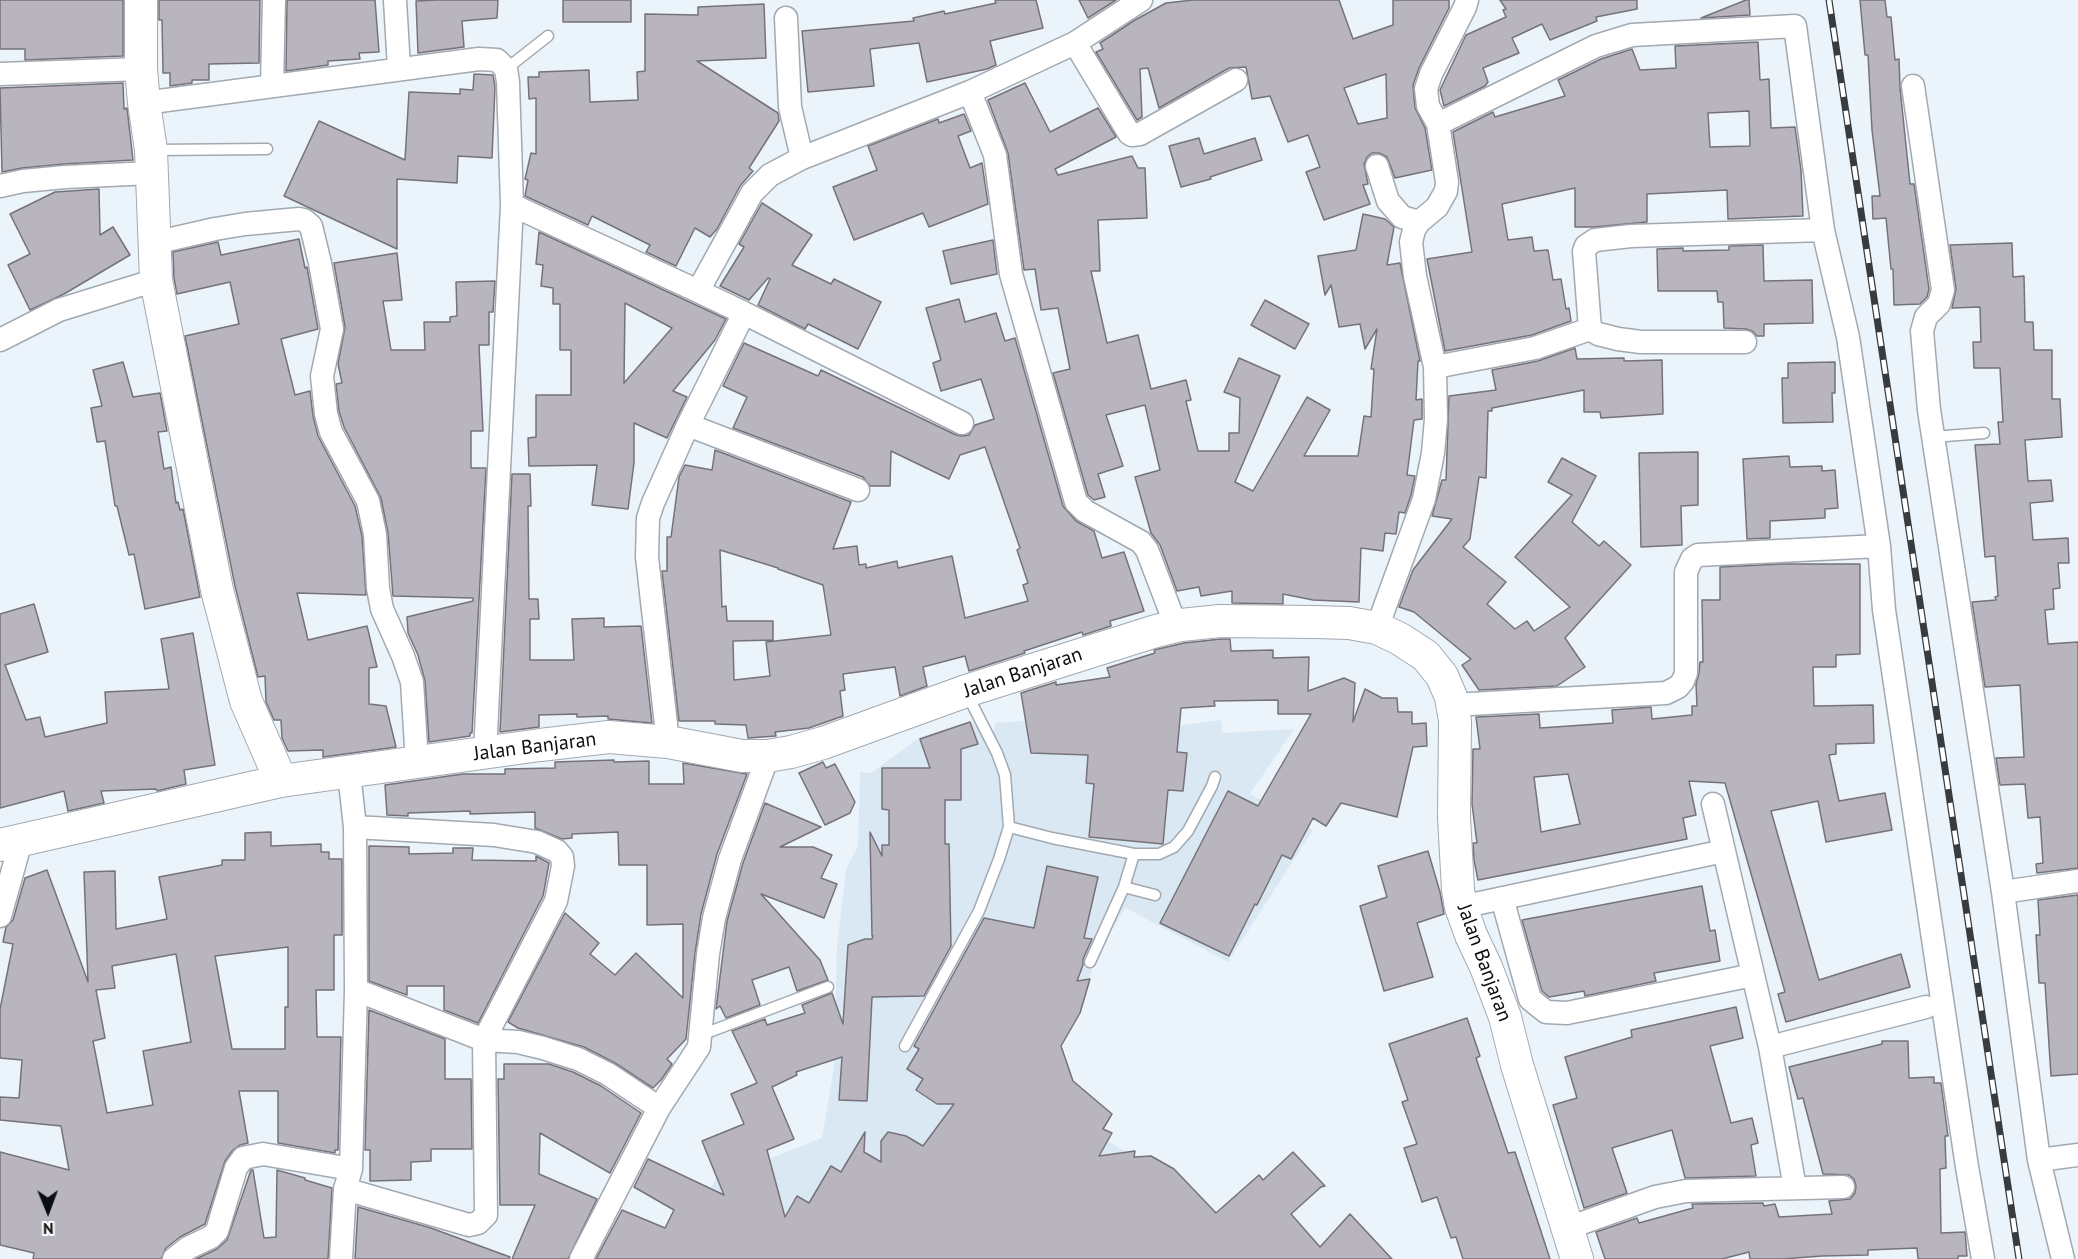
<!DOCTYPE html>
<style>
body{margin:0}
#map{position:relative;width:2078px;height:1259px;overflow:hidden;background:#ecf4fb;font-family:"PT Sans",sans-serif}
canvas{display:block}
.north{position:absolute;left:18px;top:1181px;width:60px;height:60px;-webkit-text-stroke:4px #fff;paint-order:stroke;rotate:179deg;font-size:16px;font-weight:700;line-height:24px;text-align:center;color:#0b0e10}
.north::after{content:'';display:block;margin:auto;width:21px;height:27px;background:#0b0e10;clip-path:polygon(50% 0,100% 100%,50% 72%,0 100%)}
</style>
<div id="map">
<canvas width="2078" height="1259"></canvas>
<div class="north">N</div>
</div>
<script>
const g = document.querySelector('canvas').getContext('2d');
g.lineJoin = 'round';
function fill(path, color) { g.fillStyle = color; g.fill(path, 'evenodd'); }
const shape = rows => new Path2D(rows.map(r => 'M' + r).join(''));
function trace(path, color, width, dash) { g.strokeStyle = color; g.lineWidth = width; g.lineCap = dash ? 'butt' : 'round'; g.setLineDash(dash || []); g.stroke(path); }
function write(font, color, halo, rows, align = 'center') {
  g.font = font + ' "PT Sans",sans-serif'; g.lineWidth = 4.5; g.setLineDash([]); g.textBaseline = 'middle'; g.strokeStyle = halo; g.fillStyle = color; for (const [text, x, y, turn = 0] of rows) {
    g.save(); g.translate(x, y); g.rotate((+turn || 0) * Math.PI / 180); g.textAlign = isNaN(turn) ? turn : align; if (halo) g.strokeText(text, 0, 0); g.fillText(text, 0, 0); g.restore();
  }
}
fill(shape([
 [1221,720,1222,733,1294,729,1250,794,1313,830,1228,962,1126,908,1104,940,1093,966,1080,1013,1061,1046,1073,1081,1112,1114,1103,1129,1112,1133,1108,1141,1126,1152,1135,1151,1134,1161,1151,1156,1174,1169,1221,1219,678,1259,719,1171,769,1159,822,1138,834,1067,837,945,846,870,858,845,860,772,871,773,920,737,970,721,987,732,994,731,996,723,1022,721,1071,721,1166,727]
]), '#dae8f4');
const building = shape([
 [0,0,123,0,123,56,25,60,25,49,0,49,0,0],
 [159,0,260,0,259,63,209,64,209,80,192,80,192,83,170,86,170,73,163,73,162,20,159,20,159,0],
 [287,0,375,0,379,52,359,53,360,59,328,61,328,65,286,71,287,0],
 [437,0,498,0,497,18,462,21,464,47,418,53,416,1,437,0],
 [563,0,631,0,631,22,563,22,563,0],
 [995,0,1036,0,1043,28,990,41,996,65,987,69,927,82,919,43,870,49,874,86,808,92,802,31,914,21,913,18,944,11,945,14,996,3,995,0],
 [1079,0,1116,0,1088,18,1079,0],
 [1193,0,1339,0,1353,39,1393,25,1393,0,1449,0,1449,8,1419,68,1413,85,1415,108,1425,128,1432,170,1395,178,1387,157,1379,153,1372,153,1367,157,1364,164,1368,184,1363,185,1370,204,1324,220,1306,172,1320,167,1308,135,1288,142,1270,96,1252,99,1246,67,1229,68,1159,108,1148,68,1140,69,1142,117,1137,120,1096,52,1103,49,1100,43,1135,20,1166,3,1193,0],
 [1386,74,1387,118,1358,124,1344,88,1386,74],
 [1500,0,1637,0,1637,9,1596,17,1597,21,1550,40,1542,24,1512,38,1519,53,1483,68,1488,82,1485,86,1444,106,1440,90,1466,35,1506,17,1503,10,1506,9,1500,0],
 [1746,0,1749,0,1750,15,1701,18,1746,0],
 [1860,0,1885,0,1887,17,1891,17,1895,60,1899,59,1900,88,1910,184,1914,184,1929,289,1927,297,1920,304,1894,305,1893,269,1891,269,1886,218,1873,219,1872,196,1880,196,1872,130,1868,55,1865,55,1860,0],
 [764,4,766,58,697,61,778,113,779,121,749,168,753,171,740,186,717,229,710,237,695,228,676,266,646,252,650,245,592,216,588,225,525,196,528,180,525,179,531,153,536,154,536,98,529,99,528,77,539,77,539,72,589,70,590,102,638,100,637,72,645,71,645,14,698,15,698,7,764,4],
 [1758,42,1760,80,1769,79,1771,128,1795,127,1801,170,1803,216,1728,219,1727,190,1647,194,1647,222,1594,227,1575,227,1575,188,1502,204,1508,240,1532,237,1534,251,1548,250,1553,280,1561,279,1566,309,1569,308,1571,321,1532,335,1445,351,1427,259,1472,252,1453,132,1493,112,1495,117,1565,96,1558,80,1601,59,1632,49,1640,70,1676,68,1675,46,1758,42],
 [1749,111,1750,146,1710,147,1708,113,1749,111],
 [474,74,493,75,495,87,492,158,458,156,457,183,397,179,397,249,284,196,319,121,405,160,409,92,460,94,460,89,473,90,474,74],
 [123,83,124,109,127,108,133,160,64,164,22,168,2,172,0,88,123,83],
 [1025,83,1050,132,1098,108,1116,137,1055,169,1058,175,1132,156,1138,168,1145,168,1147,218,1098,220,1100,271,1091,271,1107,343,1138,335,1151,389,1186,380,1191,400,1186,401,1198,451,1229,451,1229,433,1239,433,1240,398,1224,392,1239,358,1280,376,1235,482,1253,491,1307,397,1330,410,1304,456,1358,456,1364,416,1371,417,1374,369,1371,369,1377,329,1365,349,1360,324,1339,327,1331,285,1325,295,1318,256,1356,250,1363,214,1385,219,1394,227,1387,265,1400,263,1420,361,1418,361,1416,400,1422,399,1422,419,1414,420,1407,475,1415,476,1411,495,1405,513,1399,512,1396,534,1385,533,1383,551,1361,548,1359,602,1313,600,1283,594,1283,604,1232,603,1232,591,1201,596,1199,587,1177,591,1160,545,1151,533,1135,477,1160,470,1145,405,1106,415,1123,466,1098,474,1105,497,1094,500,1088,495,1053,373,1070,369,1058,308,1041,310,1035,269,1024,270,1008,153,988,100,1025,83],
 [964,114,971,131,958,136,970,168,982,163,988,204,929,227,923,213,854,240,833,187,877,170,868,146,938,119,939,123,964,114],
 [1199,138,1204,154,1255,138,1262,160,1210,177,1211,179,1181,187,1169,146,1199,138],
 [99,189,100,235,113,227,130,255,64,294,30,310,8,265,30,254,10,214,55,192,99,189],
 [762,203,812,235,792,265,831,284,834,279,881,302,858,349,808,324,805,329,758,305,770,279,768,278,749,300,720,286,744,247,739,244,762,203],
 [539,232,726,319,715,340,673,391,687,397,667,438,634,423,634,463,628,509,592,505,597,465,529,466,528,438,536,437,536,395,571,395,571,350,560,350,560,304,553,304,553,288,541,286,543,265,536,264,539,232],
 [625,303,672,328,624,383,625,303],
 [299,239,305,268,307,267,318,329,281,339,295,395,310,391,313,416,318,436,355,506,362,536,366,595,297,593,308,640,367,626,377,667,369,668,369,704,386,706,396,747,323,757,323,750,288,751,282,738,281,720,274,720,266,702,265,676,258,677,235,586,185,336,239,324,230,282,177,294,174,278,173,252,218,242,221,255,299,239],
 [993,240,997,274,951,284,943,251,993,240],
 [2012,243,2013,277,2024,276,2025,322,2033,322,2034,350,2052,350,2052,399,2060,399,2062,437,2025,440,2028,481,2051,480,2053,501,2030,503,2033,540,2068,538,2069,563,2058,563,2060,588,2053,589,2054,609,2045,610,2048,644,2078,642,2078,868,2037,873,2036,864,2043,863,2040,817,2028,818,2025,784,2000,785,1996,758,2024,757,2020,685,1985,687,1972,602,1996,600,1995,597,1998,596,1995,556,1985,557,1975,445,2000,444,1998,422,2003,422,2000,368,1974,368,1973,342,1981,342,1980,307,1952,308,1956,289,1950,245,2012,243],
 [1763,245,1764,281,1812,280,1813,323,1764,324,1764,336,1757,336,1752,331,1746,329,1724,328,1723,302,1718,302,1717,291,1658,291,1657,249,1683,248,1683,251,1729,250,1729,246,1763,245],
 [397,253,402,300,383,301,391,350,425,350,424,322,450,322,450,317,457,316,456,282,495,281,493,312,489,312,489,345,479,345,483,431,471,431,471,468,486,468,472,733,470,733,470,736,429,742,425,681,418,655,408,633,407,617,473,601,473,598,393,596,388,533,381,498,344,427,339,411,336,384,342,383,338,364,345,327,334,263,397,253],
 [959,299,965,322,996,313,1005,341,1015,338,1063,506,1076,521,1094,531,1102,558,1124,552,1144,611,1110,621,1111,626,1083,635,1082,632,1024,651,1025,653,969,671,965,656,923,667,927,686,900,696,895,667,843,674,845,690,840,691,843,716,809,728,775,732,776,736,748,738,746,725,715,724,715,721,679,721,662,571,667,571,667,537,671,537,679,477,685,465,712,470,715,450,851,502,833,549,857,546,859,565,866,564,866,568,897,561,898,568,952,556,965,618,1028,601,1023,585,1028,583,1017,550,1020,548,985,447,960,455,949,479,891,451,890,486,870,486,863,477,733,428,747,397,723,386,744,343,818,376,821,370,956,435,962,436,969,435,975,425,994,419,981,379,941,391,933,363,941,360,926,308,959,299],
 [720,550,778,568,778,569,823,585,831,635,766,642,770,676,734,680,733,641,773,640,773,621,727,621,726,606,722,607,720,550],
 [1265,300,1309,324,1295,349,1251,325,1265,300],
 [1575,348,1577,359,1624,358,1624,361,1662,360,1663,414,1601,418,1600,412,1584,412,1584,390,1492,408,1492,411,1488,411,1486,478,1479,477,1470,539,1463,547,1506,582,1487,604,1515,629,1527,621,1534,631,1570,607,1515,557,1572,495,1548,482,1562,458,1596,476,1572,522,1599,546,1604,541,1631,565,1565,638,1585,667,1557,686,1479,690,1462,665,1471,659,1414,612,1399,607,1413,570,1452,519,1432,516,1442,480,1446,480,1449,396,1496,390,1492,370,1538,361,1575,348],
 [123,362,133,397,160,393,167,431,158,432,164,469,171,467,176,503,178,502,180,510,183,509,200,597,145,609,134,554,129,555,117,506,115,506,105,441,97,442,91,408,102,406,93,370,123,362],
 [1835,362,1835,393,1832,393,1833,422,1783,423,1782,378,1788,378,1788,363,1835,362],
 [1698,452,1698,505,1681,506,1682,545,1641,547,1639,453,1698,452],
 [1789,456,1790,467,1822,466,1822,471,1835,470,1838,508,1825,509,1825,518,1770,521,1770,538,1747,539,1743,459,1789,456],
 [512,474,530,474,531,506,528,506,529,599,538,599,539,619,530,619,530,660,574,660,572,619,604,618,604,627,641,626,652,723,608,719,608,716,577,717,577,714,539,715,539,727,500,732,512,474],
 [1782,564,1860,564,1860,654,1836,655,1836,667,1813,667,1814,706,1873,705,1874,743,1836,744,1836,754,1829,755,1839,801,1885,793,1892,830,1826,842,1818,801,1771,811,1819,980,1901,954,1910,987,1786,1022,1778,994,1785,992,1725,783,1689,781,1696,815,1683,818,1687,839,1478,880,1474,860,1473,843,1477,843,1472,804,1473,749,1480,749,1476,717,1539,714,1540,728,1613,723,1612,710,1651,707,1652,719,1692,715,1692,706,1697,706,1696,684,1699,673,1700,662,1703,662,1702,600,1720,600,1720,567,1782,564],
 [1568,774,1580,824,1541,832,1534,777,1568,774],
 [34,604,48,652,5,665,26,720,40,717,45,737,107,723,105,692,169,689,161,639,193,633,215,765,184,770,186,784,157,791,156,789,101,791,104,803,68,811,64,791,0,808,0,614,34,604],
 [1221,639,1230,639,1231,651,1273,650,1273,658,1309,657,1308,691,1344,678,1355,683,1353,722,1365,689,1382,698,1397,698,1398,712,1412,712,1412,724,1426,723,1427,746,1413,747,1397,817,1341,803,1326,826,1313,818,1291,859,1282,855,1257,905,1255,904,1229,956,1160,923,1228,791,1258,806,1311,714,1278,714,1278,700,1214,701,1215,706,1181,708,1177,752,1187,753,1183,791,1168,790,1163,844,1089,837,1094,784,1086,783,1088,755,1031,753,1021,693,1056,682,1056,685,1110,677,1107,668,1155,653,1154,650,1184,643,1221,639],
 [970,722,978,744,961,749,961,800,945,800,945,844,949,844,951,946,924,996,872,997,867,1101,839,1100,842,1057,796,1072,797,1075,772,1087,794,1139,767,1150,785,1217,797,1196,809,1203,831,1166,841,1172,865,1132,864,1152,881,1162,881,1141,888,1132,906,1136,923,1146,954,1104,937,1104,916,1090,923,1079,907,1069,919,1049,914,1046,984,918,1034,928,1047,866,1098,877,1084,938,1092,939,1083,959,1083,965,1077,981,1090,979,1080,1013,1061,1046,1073,1081,1112,1114,1103,1129,1112,1133,1099,1156,1135,1151,1134,1157,1151,1156,1174,1169,1216,1213,1259,1175,1263,1180,1293,1152,1325,1186,1321,1187,1291,1214,1320,1247,1350,1214,1392,1259,596,1259,622,1210,665,1228,674,1210,634,1187,648,1159,724,1195,702,1141,744,1124,731,1094,757,1083,732,1031,765,1019,767,1025,805,1013,802,1005,832,993,843,1024,848,945,865,939,872,939,873,936,872,936,870,832,882,856,882,845,889,845,889,810,882,809,882,768,930,768,920,739,970,722],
 [614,760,614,762,649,761,649,784,684,784,683,763,747,774,717,854,701,914,695,953,686,1039,667,1059,672,1064,661,1080,653,1088,615,1063,584,1047,518,1028,508,1022,565,913,599,943,590,954,615,975,636,953,683,998,683,924,647,925,647,865,619,865,618,832,572,834,572,838,562,839,535,828,535,812,470,814,470,811,408,813,408,816,387,815,385,785,463,774,505,774,505,769,555,768,555,762,614,760],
 [823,762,826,768,835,764,855,802,850,813,825,825,799,773,823,762],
 [765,803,821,827,780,847,813,847,832,855,821,878,837,884,824,918,761,894,820,960,828,980,797,991,789,967,752,980,760,1005,726,1018,720,1006,716,1009,727,921,743,863,765,803],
 [271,832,271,846,321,844,321,852,329,852,329,859,342,859,342,935,334,935,334,990,316,990,317,1037,341,1037,338,1150,335,1150,335,1153,278,1143,278,1091,239,1091,248,1143,240,1145,233,1150,225,1161,205,1224,180,1237,166,1248,161,1259,33,1259,34,1253,0,1245,0,1152,69,1170,61,1126,0,1120,0,1097,19,1098,22,1060,0,1058,0,1009,13,944,3,942,6,927,13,920,25,878,47,870,88,982,84,872,115,871,116,929,167,919,159,877,222,865,222,860,245,860,245,833,271,832],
 [288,947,288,1007,285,1007,285,1049,232,1049,215,956,288,947],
 [176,954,191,1042,143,1051,153,1105,107,1113,93,1041,105,1038,96,990,115,988,112,966,176,954],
 [369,846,409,847,409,854,453,853,453,848,473,848,472,860,536,861,536,856,549,863,543,896,478,1023,444,1010,444,986,407,986,407,995,369,981,369,846],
 [1428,851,1440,892,1444,914,1417,923,1433,977,1384,991,1360,906,1387,897,1378,866,1428,851],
 [1702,886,1710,931,1715,930,1720,961,1654,973,1656,981,1585,996,1584,991,1549,997,1542,991,1522,920,1702,886],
 [2078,895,2078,1074,2051,1076,2045,983,2039,983,2036,935,2040,935,2038,900,2078,895],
 [1736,1007,1743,1038,1710,1046,1731,1123,1752,1118,1758,1143,1751,1145,1756,1176,1685,1178,1672,1130,1612,1148,1627,1193,1584,1208,1553,1105,1577,1098,1565,1057,1632,1037,1631,1030,1736,1007],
 [369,1010,445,1039,445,1079,471,1079,472,1149,431,1149,431,1161,411,1162,411,1180,370,1181,370,1150,365,1150,369,1010],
 [1467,1018,1480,1056,1476,1058,1508,1153,1515,1152,1550,1259,1463,1259,1456,1237,1451,1238,1437,1197,1422,1202,1404,1148,1417,1144,1402,1102,1408,1100,1389,1044,1467,1018],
 [1882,1041,1908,1041,1909,1078,1934,1077,1934,1083,1941,1083,1948,1136,1945,1136,1946,1168,1940,1169,1941,1233,1965,1232,1967,1256,1958,1256,1958,1259,1918,1259,1917,1248,1868,1250,1868,1255,1822,1256,1782,1259,1750,1259,1749,1252,1722,1259,1605,1259,1596,1232,1637,1218,1639,1223,1693,1208,1692,1204,1763,1203,1764,1206,1775,1204,1779,1217,1832,1214,1829,1201,1850,1199,1855,1193,1856,1186,1854,1179,1849,1175,1823,1174,1803,1098,1798,1099,1789,1067,1882,1044,1882,1041],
 [504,1064,549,1064,573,1072,601,1086,641,1113,610,1173,540,1133,539,1174,597,1199,568,1259,512,1259,535,1205,500,1205,498,1079,504,1079,504,1064],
 [251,1170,253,1170,264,1238,276,1237,277,1170,305,1178,305,1180,332,1188,328,1259,196,1259,217,1249,227,1240,251,1170],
 [358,1207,431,1228,510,1257,509,1259,355,1259,358,1207]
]);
fill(building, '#b9b5be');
trace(building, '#76727a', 1.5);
const lane = shape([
 [506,69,548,36],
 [155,150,267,149],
 [1933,437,1984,433],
 [1009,827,1052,838,1134,854,1159,854,1174,847,1188,831,1212,786,1215,777],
 [1124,887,1155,895],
 [1090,962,1124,887,1134,854],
 [701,1035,828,987],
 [905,1046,979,911,999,859,1009,827,1005,775,997,753,967,694]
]);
const street = shape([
 [395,0,399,68],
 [786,18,790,107,802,158],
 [1075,43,1129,133,1132,135,1140,134,1236,80],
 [0,74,141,69],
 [272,85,274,0],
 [1913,86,1943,290,1939,304,1926,317,1922,331,1929,410,2003,892,2039,1160,2063,1259],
 [970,92,995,155,1011,274,1076,502,1085,511,1141,542,1147,550,1176,626],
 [144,103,479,59,497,60,506,69,508,82,512,205,485,753],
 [1377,166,1388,201,1402,217,1419,222],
 [0,186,23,181,65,177,152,173],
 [512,205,698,291],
 [1823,230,1848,337,1879,546],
 [154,243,215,229,245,224,299,219,304,220,311,226,320,263,332,329,322,376,326,414,331,432,368,501,375,534,378,588,382,609,403,656,412,682,417,763],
 [744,313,962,423],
 [1590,329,1598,334,1618,339,1641,342,1745,342],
 [0,340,59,310,156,280],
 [1435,367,1535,348,1590,329,1584,251,1586,246,1595,240,1631,236,1823,230,1795,26,1632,35,1596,46,1438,124],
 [688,425,858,490],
 [1377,628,1424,499,1433,453,1436,419,1435,367,1415,276,1411,242,1414,230,1419,222,1437,207,1446,191,1447,182,1438,124,1428,106,1426,89,1431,74,1465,7,1467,0],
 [1452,705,1666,693,1678,687,1683,681,1686,673,1686,572,1692,559,1698,555,1879,546,1884,610,1967,1167,1983,1259],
 [668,742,647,557,648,518,653,503,688,425,744,313,698,291,752,193,770,175,802,158,970,92,1075,43,1141,0],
 [1713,804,1724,851],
 [355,827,494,835,537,842,557,851,562,857,563,866,556,901,484,1040,518,1042,543,1048,578,1059,608,1074,659,1108],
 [2003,892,2078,881],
 [1502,898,1530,999,1546,1012,1567,1013,1753,975],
 [1461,907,1724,851,1770,1047,1795,1188],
 [0,916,21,841],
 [1770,1047,1926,1007],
 [2039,1160,2078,1155],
 [345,1189,351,1169,356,990,355,827,349,773],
 [1568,1228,1655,1197,1686,1191,1843,1187],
 [174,1259,188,1248,211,1237,217,1231,236,1168,243,1158,263,1154,351,1169],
 [341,1259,345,1189,469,1225,478,1223,486,1215,484,1040,356,990],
 [581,1259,659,1108,699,1047,708,954,714,918,730,859,768,756]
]);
const secondary = shape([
 [141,0,141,69,144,103,151,150,156,280,217,590,246,701,281,781],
 [0,845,281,781,540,745,609,737,668,742,742,756,768,756,791,752,823,743,966,691,1156,631,1181,625,1220,621,1315,622,1349,623,1377,628,1400,639,1426,656,1442,676,1451,697,1455,721,1454,817,1458,890,1461,907,1471,935,1486,967,1505,1017,1517,1065,1577,1259]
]);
trace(lane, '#a2a9b0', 13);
trace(street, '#a2a9b0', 25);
trace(secondary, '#a2a9b0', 34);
trace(lane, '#fff', 10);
trace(street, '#fff', 22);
trace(secondary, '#fff', 32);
const rail = shape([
 [1829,0,2019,1259]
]);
trace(rail, '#383c3f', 7);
trace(rail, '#fff', 4.5, [14]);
write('20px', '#0b0e10', '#fff', [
 ["Jalan Banjaran",1023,673,-18],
 ["Jalan Banjaran",535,747,-7],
 ["Jalan Banjaran",1484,963,70]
]);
</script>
